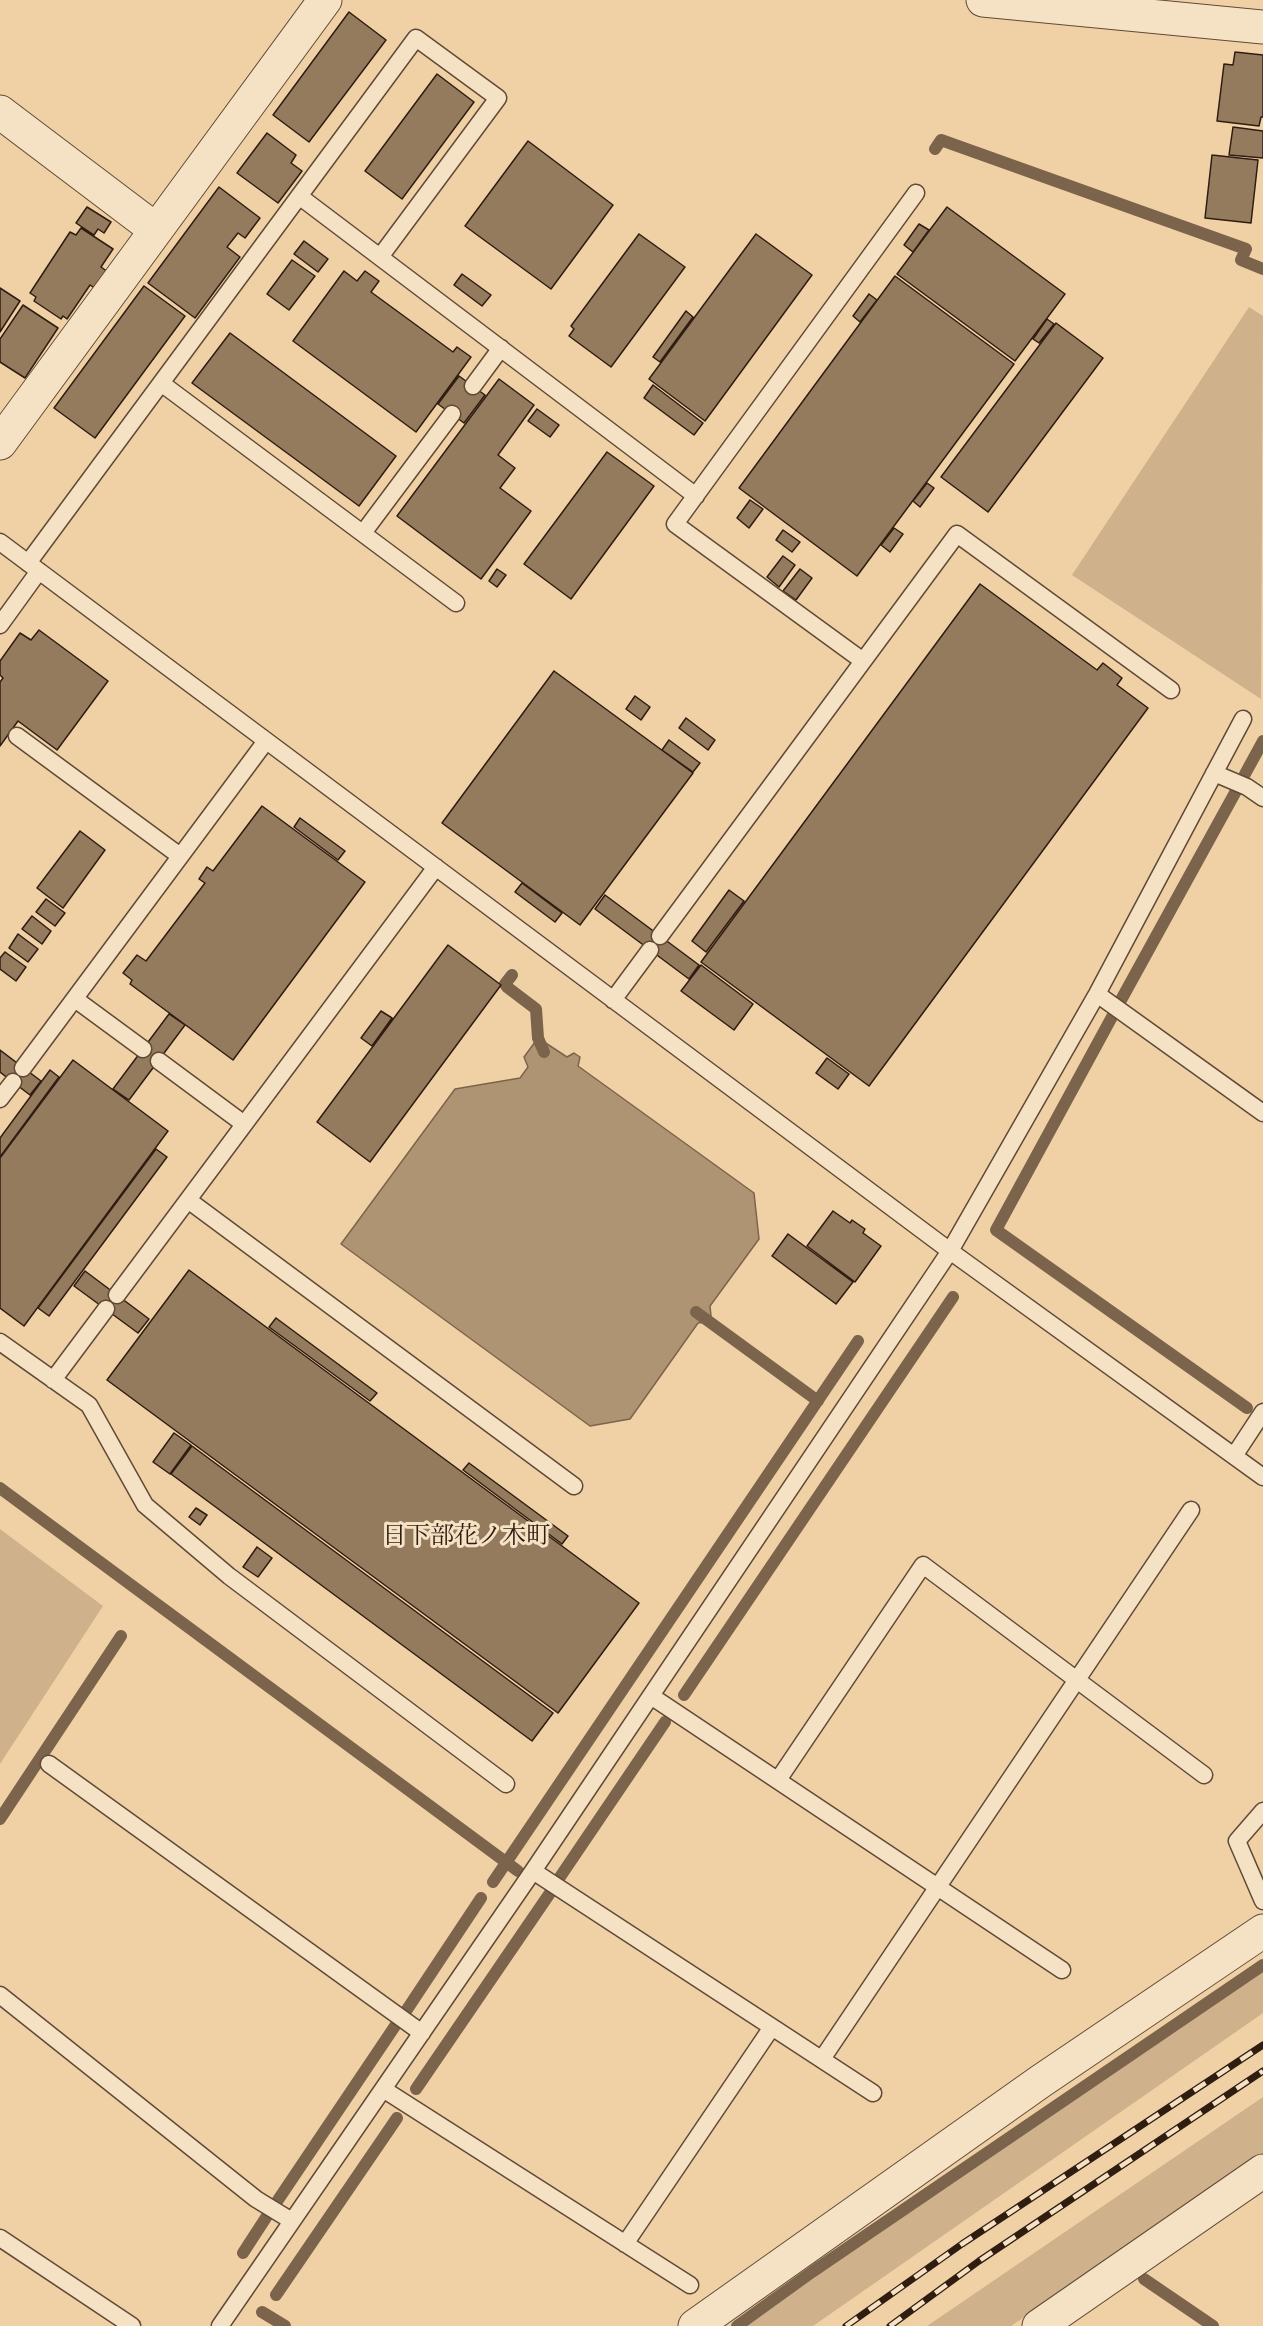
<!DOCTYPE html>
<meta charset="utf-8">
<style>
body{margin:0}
canvas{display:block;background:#f0d1a5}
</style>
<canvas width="1263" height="2326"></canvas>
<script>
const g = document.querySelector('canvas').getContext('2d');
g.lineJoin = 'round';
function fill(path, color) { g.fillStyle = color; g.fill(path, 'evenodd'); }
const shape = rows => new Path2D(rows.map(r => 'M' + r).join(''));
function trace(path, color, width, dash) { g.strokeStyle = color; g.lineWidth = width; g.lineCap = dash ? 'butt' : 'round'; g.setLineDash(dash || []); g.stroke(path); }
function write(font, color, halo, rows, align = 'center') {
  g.font = font + ' Alegreya,"Noto Serif JP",serif'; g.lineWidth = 6; g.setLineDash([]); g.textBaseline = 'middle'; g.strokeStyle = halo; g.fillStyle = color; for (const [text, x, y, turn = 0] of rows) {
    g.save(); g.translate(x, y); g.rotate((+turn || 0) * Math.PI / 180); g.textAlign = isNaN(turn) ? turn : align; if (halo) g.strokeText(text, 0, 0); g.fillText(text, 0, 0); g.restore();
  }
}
fill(shape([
 [1249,307,1263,316,1261,699,1072,575],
 [0,1529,103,1606,0,1764],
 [1263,1970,1263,2013,813,2326,743,2326,814,2275],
 [1263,2097,1263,2156,1011,2326,927,2326]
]), '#cfb28c');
const water = shape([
 [538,1038,567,1057,574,1053,580,1057,578,1066,754,1193,759,1239,710,1306,711,1316,707,1322,698,1323,630,1419,590,1426,341,1244,455,1089,520,1078,528,1067,524,1057,538,1038]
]);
fill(water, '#af9473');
trace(water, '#7c644c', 1.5);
trace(shape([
 [935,149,941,140,1246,249,1241,260,1263,269],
 [1245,774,1263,741],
 [512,975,505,984,507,987,536,1009,538,1038,544,1052],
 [1121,1000,1236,791],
 [1113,1015,996,1230,1247,1408],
 [696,1312,818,1401],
 [0,1488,518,1871],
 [684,1695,953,1297],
 [0,1819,121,1636],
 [560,1877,665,1722],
 [493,1882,858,1341],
 [406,2011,481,1898],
 [416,2089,550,1893],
 [278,2200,395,2026],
 [243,2253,267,2216],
 [1144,2279,1213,2326],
 [276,2295,397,2118],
 [262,2312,285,2326],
 [737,2326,812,2272,1263,1965]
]), '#7c644c', 12);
const building = shape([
 [349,12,386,40,309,142,273,115,349,12],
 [1235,52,1263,55,1263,117,1261,117,1259,126,1217,121,1224,64,1233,65,1235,52],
 [437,74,474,102,402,199,365,171,437,74],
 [1233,127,1263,131,1263,158,1229,155,1233,127],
 [267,133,296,155,291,163,302,171,278,203,237,173,267,133],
 [528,141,613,205,551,289,465,226,528,141],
 [1212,155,1258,160,1251,223,1205,218,1212,155],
 [219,187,260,218,245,238,238,233,227,247,240,257,195,318,148,283,219,187],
 [87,207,111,222,104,233,98,229,94,235,76,223,87,207],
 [947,207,1065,294,1015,361,897,274,947,207],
 [919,224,929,230,913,252,904,245,919,224],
 [81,228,113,249,101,267,108,272,96,289,90,285,67,319,63,316,61,319,34,301,36,297,30,293,70,232,76,235,81,228],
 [639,234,685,267,611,367,569,336,574,329,571,326,639,234],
 [756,234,812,275,705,421,649,379,756,234],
 [304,241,328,259,318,272,294,254,304,241],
 [292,260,315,276,289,310,267,294,292,260],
 [344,271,357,281,365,271,379,281,371,292,453,352,457,347,471,357,416,432,293,341,344,271],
 [462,274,491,295,482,306,454,285,462,274],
 [895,276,1014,364,857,576,739,488,895,276],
 [144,286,185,316,95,438,54,408,144,286],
 [0,288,20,301,0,332,0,288],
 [869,294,877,300,860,322,853,316,869,294],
 [23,305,58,328,25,378,0,362,0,339,23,305],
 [686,311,693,317,660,362,653,357,686,311],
 [1047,319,1054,324,1039,343,1033,339,1047,319],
 [1056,323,1103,358,988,512,941,477,1056,323],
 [230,333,396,456,359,506,192,383,230,333],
 [459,376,485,395,464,423,438,404,459,376],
 [499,379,534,405,498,455,515,468,500,488,531,511,481,579,397,516,499,379],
 [653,385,703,423,694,435,644,398,653,385],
 [537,409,559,425,550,437,528,421,537,409],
 [607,452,654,486,571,599,524,564,607,452],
 [927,483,934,488,920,507,913,501,927,483],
 [750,500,763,509,749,528,737,518,750,500],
 [894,528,903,534,890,552,881,545,894,528],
 [783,530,800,542,792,552,776,540,783,530],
 [783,556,795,565,779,587,767,577,783,556],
 [497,569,506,575,497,587,489,581,497,569],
 [800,569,812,578,796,600,783,591,800,569],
 [980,584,1097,670,1103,663,1122,678,1117,685,1148,708,869,1086,701,962,980,584],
 [39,630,108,681,57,750,18,721,0,746,0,682,3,678,0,675,0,661,20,633,31,640,39,630],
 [554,671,693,773,580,925,442,823,554,671],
 [635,696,650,707,641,720,626,709,635,696],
 [686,718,715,740,708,750,679,728,686,718],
 [669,740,700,763,693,772,662,750,669,740],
 [262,806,365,882,233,1060,130,984,132,980,123,973,137,955,146,961,205,883,199,879,207,867,213,871,262,806],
 [300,818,345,851,338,860,294,827,300,818],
 [80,831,105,850,63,908,37,888,80,831],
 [522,883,562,913,555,922,515,892,522,883],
 [729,890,744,901,706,952,692,941,729,890],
 [605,895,699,965,689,979,595,909,605,895],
 [46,899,65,913,55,926,36,912,46,899],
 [32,916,51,931,42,944,22,929,32,916],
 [18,934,38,949,28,962,9,948,18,934],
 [448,945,501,985,370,1162,317,1122,448,945],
 [5,952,26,967,16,981,0,969,0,958,5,952],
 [701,965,753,1004,734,1030,681,991,701,965],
 [381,1011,392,1018,372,1046,361,1038,381,1011],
 [169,1014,185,1025,129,1100,113,1089,169,1014],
 [0,1050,41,1081,30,1095,0,1072,0,1050],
 [827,1058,849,1074,838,1089,816,1073,827,1058],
 [73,1060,168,1131,24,1326,0,1308,0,1158,73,1060],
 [50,1070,59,1077,0,1157,0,1138,50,1070],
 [156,1149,167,1157,49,1316,38,1308,156,1149],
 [833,1211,850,1223,852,1220,865,1229,863,1233,881,1246,855,1282,807,1246,833,1211],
 [788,1234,853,1282,836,1304,772,1256,788,1234],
 [189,1270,639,1603,558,1713,107,1380,189,1270],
 [85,1271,149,1319,138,1333,74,1286,85,1271],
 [276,1318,377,1393,370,1401,269,1327,276,1318],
 [174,1433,191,1445,170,1474,153,1462,174,1433],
 [192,1446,553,1713,532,1741,171,1474,192,1446],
 [469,1463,568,1536,562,1544,463,1470,469,1463],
 [196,1508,207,1515,200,1525,189,1517,196,1508],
 [257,1547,272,1558,258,1577,243,1567,257,1547]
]);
fill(building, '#947b5e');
trace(building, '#301d12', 1.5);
const service = shape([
 [299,196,696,496],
 [161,383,456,603],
 [473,386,501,348],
 [363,533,452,414],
 [0,542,950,1251,1263,1477],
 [28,563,416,38,498,98,380,257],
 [0,625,39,571],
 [863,661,675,524,916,193],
 [17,736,180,856],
 [1214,773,1247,787,1263,798],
 [660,936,957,534,1171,690],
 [1097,994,1263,1113],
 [75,999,143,1049],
 [613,1000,650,950],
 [159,1061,244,1124],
 [23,1068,266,741],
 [0,1099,13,1082],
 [188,1200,574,1486],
 [117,1295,436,867],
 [0,1342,89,1405,145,1505,229,1576,506,1784],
 [53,1380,106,1309],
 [1234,1456,1263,1412],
 [651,1696,1062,1970],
 [49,1764,422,2033],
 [778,1780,923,1565,1204,1775],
 [1263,1811,1237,1841,1263,1901],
 [533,1871,873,2093],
 [0,1995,256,2199,292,2221],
 [822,2059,1191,1510],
 [383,2089,690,2285],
 [0,2238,132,2326],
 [625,2244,772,2027],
 [220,2326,533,1871,950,1251,1097,994,1243,719]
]);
const minor = shape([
 [983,0,1263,27],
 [0,112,156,230],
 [0,443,325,0],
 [695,2326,1041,2081,1263,1931],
 [1039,2326,1263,2171]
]);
trace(service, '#604a37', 19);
trace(minor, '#604a37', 35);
trace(service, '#f5e1c4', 16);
trace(minor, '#f5e1c4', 33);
const rail = shape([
 [846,2326,962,2244,1263,2045],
 [890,2326,979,2261,1263,2071]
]);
trace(rail, '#301d12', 7);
trace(rail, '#f5e1c4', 4.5, [14]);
write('24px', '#301d12', '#f5e1c4', [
 ["日下部花ノ木町",466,1537]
]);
</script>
